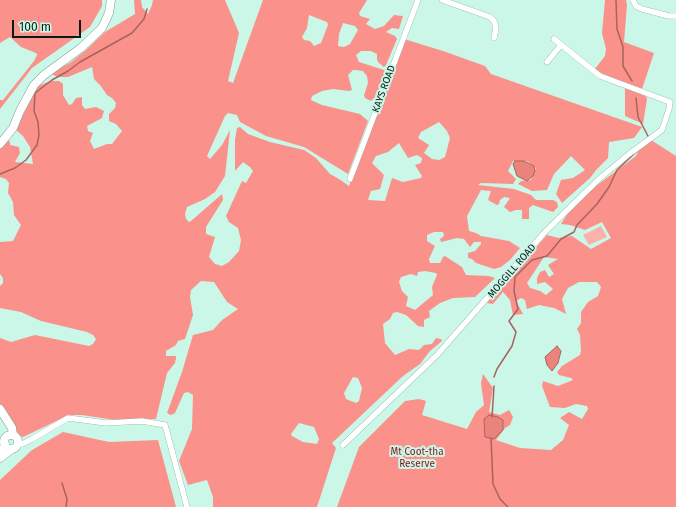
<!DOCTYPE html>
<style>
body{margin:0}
#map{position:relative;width:676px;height:507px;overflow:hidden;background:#caf7e8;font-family:"Fira Sans",sans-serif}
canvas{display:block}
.scale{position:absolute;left:12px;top:20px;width:69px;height:18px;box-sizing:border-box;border:2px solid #091a15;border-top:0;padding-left:5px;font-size:12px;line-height:14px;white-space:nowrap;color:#091a15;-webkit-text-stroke:3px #caf7e8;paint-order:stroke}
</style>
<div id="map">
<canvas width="676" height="507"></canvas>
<div class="scale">100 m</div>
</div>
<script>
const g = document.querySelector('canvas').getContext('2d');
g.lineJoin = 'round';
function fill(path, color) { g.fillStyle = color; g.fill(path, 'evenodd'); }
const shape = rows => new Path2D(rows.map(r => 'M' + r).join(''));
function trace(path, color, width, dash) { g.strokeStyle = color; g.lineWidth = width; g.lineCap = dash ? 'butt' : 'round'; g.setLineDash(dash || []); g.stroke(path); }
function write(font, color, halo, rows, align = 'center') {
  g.font = font + ' "Fira Sans",sans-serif'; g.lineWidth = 4; g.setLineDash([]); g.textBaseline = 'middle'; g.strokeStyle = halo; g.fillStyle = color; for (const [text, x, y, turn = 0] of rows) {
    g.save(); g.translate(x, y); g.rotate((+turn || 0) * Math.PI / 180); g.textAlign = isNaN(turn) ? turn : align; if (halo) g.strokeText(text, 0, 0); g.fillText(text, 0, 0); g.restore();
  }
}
fill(shape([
 [601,226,607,237,589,245,583,235]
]), '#fcb1ab');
fill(shape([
 [0,0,102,0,102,6,90,27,32,68,0,109,0,100,3,100,34,61,37,55,36,53,21,47,10,37,0,43],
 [134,0,141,0,142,7,148,14,152,5,153,0,225,0,239,33,228,81,233,83,263,0,367,0,359,13,360,16,370,19,366,24,375,29,384,26,394,15,403,16,399,29,392,28,386,32,395,36,397,39,386,65,384,67,379,63,377,60,377,54,371,51,361,51,356,55,359,62,384,70,386,73,376,96,371,101,365,98,364,95,368,83,367,76,363,71,356,70,353,70,348,75,352,90,349,91,333,89,322,91,312,96,311,100,322,105,360,114,368,121,348,174,304,147,266,136,240,122,237,115,228,113,225,116,207,156,210,159,222,145,230,130,225,176,215,192,205,199,187,207,185,214,186,219,189,222,191,221,222,194,223,200,206,227,206,234,215,237,209,257,215,264,222,266,229,262,239,251,241,240,238,228,229,222,226,216,242,181,246,183,253,171,250,167,243,162,235,171,235,140,237,128,240,127,248,134,270,142,304,150,316,158,330,174,339,179,349,186,404,39,443,51,485,66,491,74,642,127,634,138,609,142,608,158,597,169,590,178,562,203,556,194,561,180,573,178,585,170,571,156,554,174,547,190,532,191,518,184,521,181,531,180,536,168,527,161,513,161,508,171,516,179,513,184,481,183,478,185,514,189,531,195,536,200,553,200,557,202,558,207,553,212,533,205,529,208,529,219,522,219,522,210,516,210,510,212,504,207,510,198,504,197,500,200,499,204,497,205,488,200,491,191,481,190,467,216,469,231,476,233,481,236,509,241,520,248,510,260,501,267,494,269,476,263,472,259,468,258,468,253,475,251,481,244,481,242,474,242,470,247,464,239,457,238,441,242,440,239,444,236,443,232,434,232,427,235,427,241,435,246,429,259,430,263,440,263,443,257,445,256,462,267,466,275,489,276,495,278,475,297,453,298,440,303,429,311,430,317,424,320,424,327,418,326,406,315,397,312,393,313,390,319,383,324,385,343,395,355,409,349,419,350,424,345,432,344,436,338,441,339,442,341,430,351,420,364,403,376,332,443,336,448,317,507,213,507,213,497,207,480,188,485,179,461,192,429,193,395,188,392,184,393,175,413,171,415,167,413,182,372,193,335,213,330,222,320,238,309,227,302,214,282,201,281,191,290,190,297,193,315,185,339,178,341,176,345,166,351,166,356,176,356,176,358,175,363,167,373,156,419,115,420,82,415,69,415,23,437,20,436,17,432,0,404,0,338,11,342,35,335,89,346,93,344,96,339,93,335,87,332,41,321,21,312,0,308,0,286,3,283,3,278,0,274,0,242,13,241,21,225,14,215,13,202,8,193,9,183,6,179,0,177,0,149,8,140,10,142,10,145,19,147,20,153,15,162,33,164,30,147,23,136,16,130,23,111,36,87,50,81,59,81,63,84,63,95,69,105,72,104,76,98,82,97,82,105,85,109,96,107,104,111,102,118,87,126,88,131,93,133,90,141,94,149,107,144,112,144,122,131,116,124,109,121,109,114,115,108,116,103,112,98,107,95,100,85,94,79,92,67,68,77,58,77,49,73,70,63,85,51,105,32,135,14],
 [309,15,327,22,328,25,321,43,314,46,310,41,304,40,302,37,307,28],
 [343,23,355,26,358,30,350,44,344,47,338,46,339,34],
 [439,122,447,131,450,138,445,157,439,160,432,159,424,153,429,145,418,138,421,132],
 [399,143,408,158,417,155,422,158,421,163,415,165,422,176,421,178,403,182,392,178,385,201,368,200,371,191,380,189,384,175,372,163,376,156,388,152],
 [425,271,436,273,437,275,432,287,433,295,415,310,406,306,408,297,402,291,399,282,401,277,411,274,417,276,418,272],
 [353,377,358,378,362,388,359,401,356,403,346,399,344,393],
 [299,423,314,427,319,439,317,444,303,442,292,436,291,434],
 [605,0,626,0,627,5,624,42,654,53,642,89,647,99,643,124,625,116,625,88,618,80,594,70,605,56,606,49,602,33],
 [651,140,676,156,676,507,337,507,359,447,405,401,419,399,426,401,422,415,467,429,476,412,484,405,481,383,483,374,493,388,489,412,500,415,509,410,513,417,510,425,505,428,496,440,520,448,551,450,563,440,569,425,560,418,569,412,582,419,588,409,587,406,576,404,565,408,550,407,542,386,543,381,558,386,573,380,571,378,559,375,557,372,562,366,580,355,581,351,580,335,577,329,581,323,581,312,588,302,598,296,601,287,597,282,579,282,568,288,562,299,566,314,554,308,539,305,527,309,525,300,521,298,516,301,523,314,513,315,510,300,503,292,493,304,487,303,547,235,559,238,572,236,591,249,611,238,602,222,585,230,570,225,561,224,571,208,588,192,636,156,639,149],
 [544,257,558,259,548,265,554,274,549,277,545,270,540,272,537,278,537,284,545,282,553,289,546,295,540,291,530,288,527,283],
 [63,432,109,442,158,440,176,507,0,507,0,480,32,450]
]), '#fa918a');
const water = shape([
 [515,161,524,161,534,166,535,171,533,176,527,181,517,176,513,164,515,161],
 [557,346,561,351,558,363,552,371,547,365,545,357,557,346],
 [489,415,498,417,503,420,503,430,494,439,485,437,484,419,489,415]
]);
fill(water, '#eb837d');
trace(water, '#a7645e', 1);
trace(shape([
 [616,0,617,29,623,47,623,66,632,81],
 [636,98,638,117,649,138],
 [0,174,15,168,26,160,37,145,39,135,38,122,34,111,35,93,52,80,68,71,80,62,132,33,144,19,147,9],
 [494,377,497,369,512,346,516,332,509,321,518,309,514,291,515,277,532,260,547,256,561,239,574,232,577,225,597,204,609,187,617,170,637,151],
 [492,417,494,386],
 [491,438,493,484,500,499,508,507],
 [62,483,67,499,66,507]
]), '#a7645e', 1.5);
const minor = shape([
 [442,0,490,17,494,21,496,28,494,38],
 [633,0,636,6,642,9,669,16,676,16],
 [554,39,600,76,670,102],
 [547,62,561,45],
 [350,179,418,0],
 [18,444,22,444,32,439,68,418,106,423,142,421,165,425,187,507],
 [343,445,437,355,545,232,599,179,629,154,662,130,669,109,670,102]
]);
const secondary = shape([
 [0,144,13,128,20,111,34,85,44,75,81,48,102,28,109,13,111,0],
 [0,409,12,428,13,435],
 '4 442a7 7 0 1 1 14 0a7 7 0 1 1-14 0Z',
 [5,444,0,458,12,449]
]);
trace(minor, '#7aa497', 6);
trace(secondary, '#7aa497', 9);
trace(minor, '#fff', 5.5);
trace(secondary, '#fff', 8);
write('10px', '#091a15', '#caf7e8', [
 ["KAYS ROAD",384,89,-70],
 ["MOGGILL ROAD",512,271,-49]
]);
write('10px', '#8f101a', '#caf7e8', [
 ["Mt Coot-tha",417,452],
 ["Reserve",417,464]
]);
</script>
